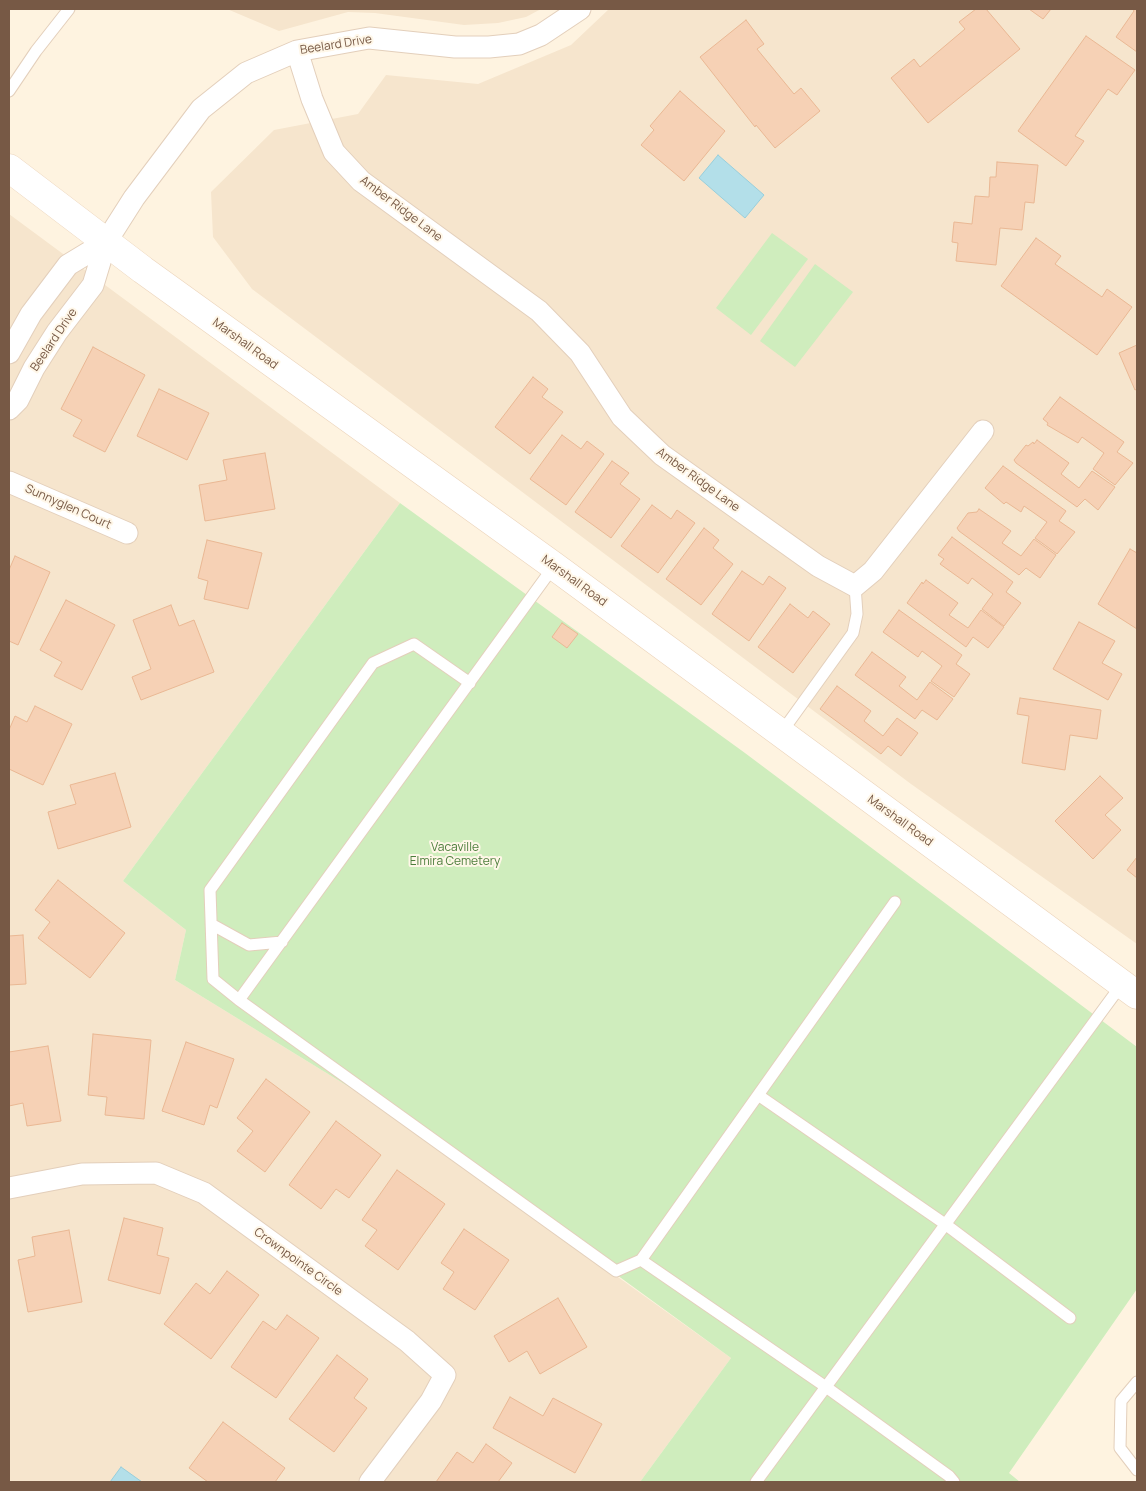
<!DOCTYPE html>
<style>
body{margin:0}
#map{position:relative;width:1146px;height:1491px;overflow:hidden;background:#fef3e0;font-family:Manrope,sans-serif}
canvas{display:block}
.frame{position:absolute;inset:0;border:10px solid #775945;pointer-events:none}
</style>
<div id="map">
<canvas width="1146" height="1491"></canvas>
<div class="frame"></div>
</div>
<script>
const g = document.querySelector('canvas').getContext('2d');
g.lineJoin = 'round';
function fill(path, color) { g.fillStyle = color; g.fill(path, 'evenodd'); }
const shape = rows => new Path2D(rows.map(r => 'M' + r).join(''));
function trace(path, color, width, dash) { g.strokeStyle = color; g.lineWidth = width; g.lineCap = dash ? 'butt' : 'round'; g.setLineDash(dash || []); g.stroke(path); }
function write(font, color, halo, rows, align = 'center') {
  g.font = font + ' Manrope,sans-serif'; g.lineWidth = 4; g.setLineDash([]); g.textBaseline = 'middle'; g.strokeStyle = halo; g.fillStyle = color; for (const [text, x, y, turn = 0] of rows) {
    g.save(); g.translate(x, y); g.rotate((+turn || 0) * Math.PI / 180); g.textAlign = isNaN(turn) ? turn : align; if (halo) g.strokeText(text, 0, 0); g.fillText(text, 0, 0); g.restore();
  }
}
fill(shape([
 [227,9,541,9,526,17,498,23,464,25,375,13,348,12,279,31],
 [609,9,1137,9,1137,944,911,784,252,289,213,237,211,192,274,130,358,114,386,75,478,84,571,45],
 [9,214,400,503,123,881,186,930,175,980,372,1101,731,1358,640,1482,9,1482]
]), '#f6e5cd');
fill(shape([
 [772,233,808,259,751,335,716,308],
 [815,264,853,292,795,367,760,341],
 [400,503,745,753,1137,1047,1137,1289,1009,1473,1020,1482,640,1482,731,1358,496,1187,372,1101,175,980,186,930,123,881]
]), '#cfedbd');
const water = shape([
 [718,155,764,195,745,218,699,178,718,155],
 [121,1467,142,1482,110,1482,121,1467]
]);
fill(water, '#b3dfe9');
trace(water, '#98cfdc', 1);
const building = shape([
 [976,9,986,9,1020,49,928,123,891,78,914,59,920,67,965,29,959,22,976,9],
 [1029,9,1051,9,1043,19,1029,9],
 [1133,9,1137,9,1137,52,1116,37,1134,11,1133,9],
 [746,20,764,44,757,49,794,94,801,88,820,111,775,148,756,125,755,127,700,57,746,20],
 [1086,36,1135,70,1117,95,1108,89,1075,136,1084,141,1066,166,1018,131,1086,36],
 [680,91,725,131,684,181,641,145,654,130,650,126,680,91],
 [997,162,1038,165,1034,203,1025,202,1022,230,1000,228,996,265,956,261,958,243,952,242,954,222,972,224,975,196,989,197,990,177,996,177,997,162],
 [1036,238,1061,256,1055,264,1102,297,1107,289,1132,307,1097,355,1001,286,1036,238],
 [1137,345,1137,389,1135,390,1119,353,1137,345],
 [93,347,145,375,105,452,73,436,82,420,61,409,93,347],
 [533,377,548,389,542,397,563,412,530,454,495,427,533,377],
 [159,389,209,413,187,460,137,436,159,389],
 [1060,397,1124,442,1117,452,1133,463,1115,485,1093,469,1104,453,1082,437,1078,443,1047,425,1048,423,1043,419,1060,397],
 [562,435,581,449,587,441,604,454,566,505,530,479,562,435],
 [1037,440,1069,463,1061,474,1079,488,1092,471,1115,487,1098,510,1085,499,1077,507,1016,463,1014,460,1026,445,1028,446,1033,442,1034,444,1037,440],
 [265,453,275,509,205,521,199,485,227,480,223,460,265,453],
 [612,461,629,473,620,484,640,499,611,538,575,512,612,461],
 [1003,466,1066,511,1059,521,1075,532,1057,554,1035,538,1047,522,1024,506,1021,512,1006,502,1004,504,985,488,1003,466],
 [652,505,671,519,677,510,695,523,658,573,621,546,652,505],
 [979,509,1011,531,1002,543,1021,556,1034,539,1056,555,1040,578,1026,568,1019,575,959,531,957,528,968,513,977,512,979,509],
 [704,528,719,540,713,548,733,564,701,605,666,579,704,528],
 [952,537,1013,582,1006,592,1021,603,1004,626,982,609,993,594,972,578,968,584,940,564,944,559,938,555,952,537],
 [207,540,262,553,248,609,204,599,208,581,198,578,207,540],
 [1130,549,1137,553,1137,629,1098,604,1130,549],
 [15,556,50,572,18,645,9,641,9,570,15,556],
 [742,571,763,585,769,576,786,588,749,641,712,614,742,571],
 [926,580,958,603,949,615,968,628,981,610,1004,627,988,648,973,637,966,647,907,603,922,582,923,584,926,580],
 [66,600,115,625,82,690,54,676,62,662,40,650,66,600],
 [790,604,808,618,813,611,830,624,793,673,758,647,790,604],
 [171,605,179,626,194,620,214,672,141,700,132,677,151,669,133,620,171,605],
 [899,610,962,655,956,664,970,674,954,697,931,681,942,666,922,651,918,657,883,632,899,610],
 [1079,622,1115,641,1102,663,1122,674,1108,700,1053,669,1079,622],
 [562,623,578,634,567,648,552,637,562,623],
 [872,652,906,677,899,686,917,700,930,682,953,699,937,720,922,710,915,719,855,675,872,652],
 [837,686,871,711,864,721,883,736,897,718,918,733,901,756,888,746,881,754,820,709,837,686],
 [1020,698,1101,710,1097,739,1070,735,1065,770,1022,763,1029,716,1017,714,1020,698],
 [35,706,72,724,43,785,9,769,9,730,15,716,27,722,35,706],
 [115,773,131,827,58,849,48,812,76,804,70,785,115,773],
 [1100,776,1123,798,1105,815,1121,830,1093,859,1055,821,1100,776],
 [1137,857,1137,878,1127,870,1137,857],
 [58,880,125,933,90,978,38,938,50,922,35,910,58,880],
 [23,935,26,984,9,985,9,936,23,935],
 [93,1034,151,1040,144,1119,105,1115,107,1097,88,1095,93,1034],
 [186,1042,234,1059,217,1108,210,1105,204,1125,162,1111,186,1042],
 [48,1046,61,1121,27,1126,23,1103,9,1106,9,1052,48,1046],
 [266,1079,310,1112,265,1172,237,1151,253,1131,237,1118,266,1079],
 [336,1121,381,1155,349,1198,336,1189,321,1209,289,1185,336,1121],
 [397,1170,445,1204,398,1270,365,1246,377,1230,362,1220,397,1170],
 [124,1218,163,1228,157,1255,169,1258,160,1294,108,1280,124,1218],
 [464,1229,509,1260,475,1310,443,1289,454,1272,441,1263,464,1229],
 [69,1230,82,1302,28,1312,18,1260,35,1256,32,1237,69,1230],
 [227,1271,259,1295,211,1359,164,1324,196,1283,210,1294,227,1271],
 [558,1298,587,1347,540,1374,527,1351,509,1362,494,1336,558,1298],
 [287,1315,319,1338,276,1398,231,1367,263,1321,276,1330,287,1315],
 [337,1355,368,1379,354,1398,367,1408,334,1452,289,1419,337,1355],
 [510,1397,543,1416,553,1398,602,1424,575,1473,493,1428,510,1397],
 [223,1422,285,1468,275,1482,208,1482,189,1468,223,1422],
 [486,1444,512,1463,498,1482,436,1482,457,1452,473,1463,486,1444]
]);
fill(building, '#f6d1b5');
trace(building, '#eab894', 1);
const lane = shape([
 [9,91,36,51,69,9],
 [554,566,239,1000,616,1271,641,1260,826,1387,949,1476,954,1482],
 [781,733,853,633,857,614,855,586],
 [211,924,249,945,282,942],
 [239,1000,213,979,210,890,373,663,414,644,470,683],
 [758,1095,945,1224,1070,1318],
 [641,1260,895,902],
 [1137,1382,1121,1401,1120,1448,1137,1470],
 [756,1482,1122,984]
]);
const street = shape([
 [297,51,312,99,334,152,361,181,539,311,580,353,622,417,662,455,818,566,855,586,873,571,983,431],
 [9,353,31,314,68,265,106,242],
 [9,409,18,400,34,368,57,332,93,285,106,242,134,198,201,109,246,73,297,51,369,38,455,47,489,47,519,44,541,35,580,9],
 [9,482,127,533],
 [9,1188,82,1174,156,1173,204,1193,407,1341,445,1375,431,1401,370,1482]
]);
const secondary = shape([
 [9,168,143,270,554,566,1137,995]
]);
trace(lane, '#e3cfbb', 13);
trace(street, '#e3cfbb', 23);
trace(secondary, '#ebd3ba', 29);
trace(lane, '#fff', 11);
trace(street, '#fff', 21);
trace(secondary, '#fff', 28);
write('12px', '#775945', '#fff7e8', [
 ["Beelard Drive",336,45,-9],
 ["Amber Ridge Lane",401,209,37],
 ["Beelard Drive",54,340,-56],
 ["Marshall Road",245,344,36],
 ["Amber Ridge Lane",698,480,36],
 ["Sunnyglen Court",68,507,24],
 ["Marshall Road",574,581,36],
 ["Marshall Road",900,821,36],
 ["Crownpointe Circle",298,1262,36]
]);
write('12px', '#4d7e3c', '#fff7e8', [
 ["Vacaville",455,848],
 ["Elmira Cemetery",455,862]
]);
</script>
